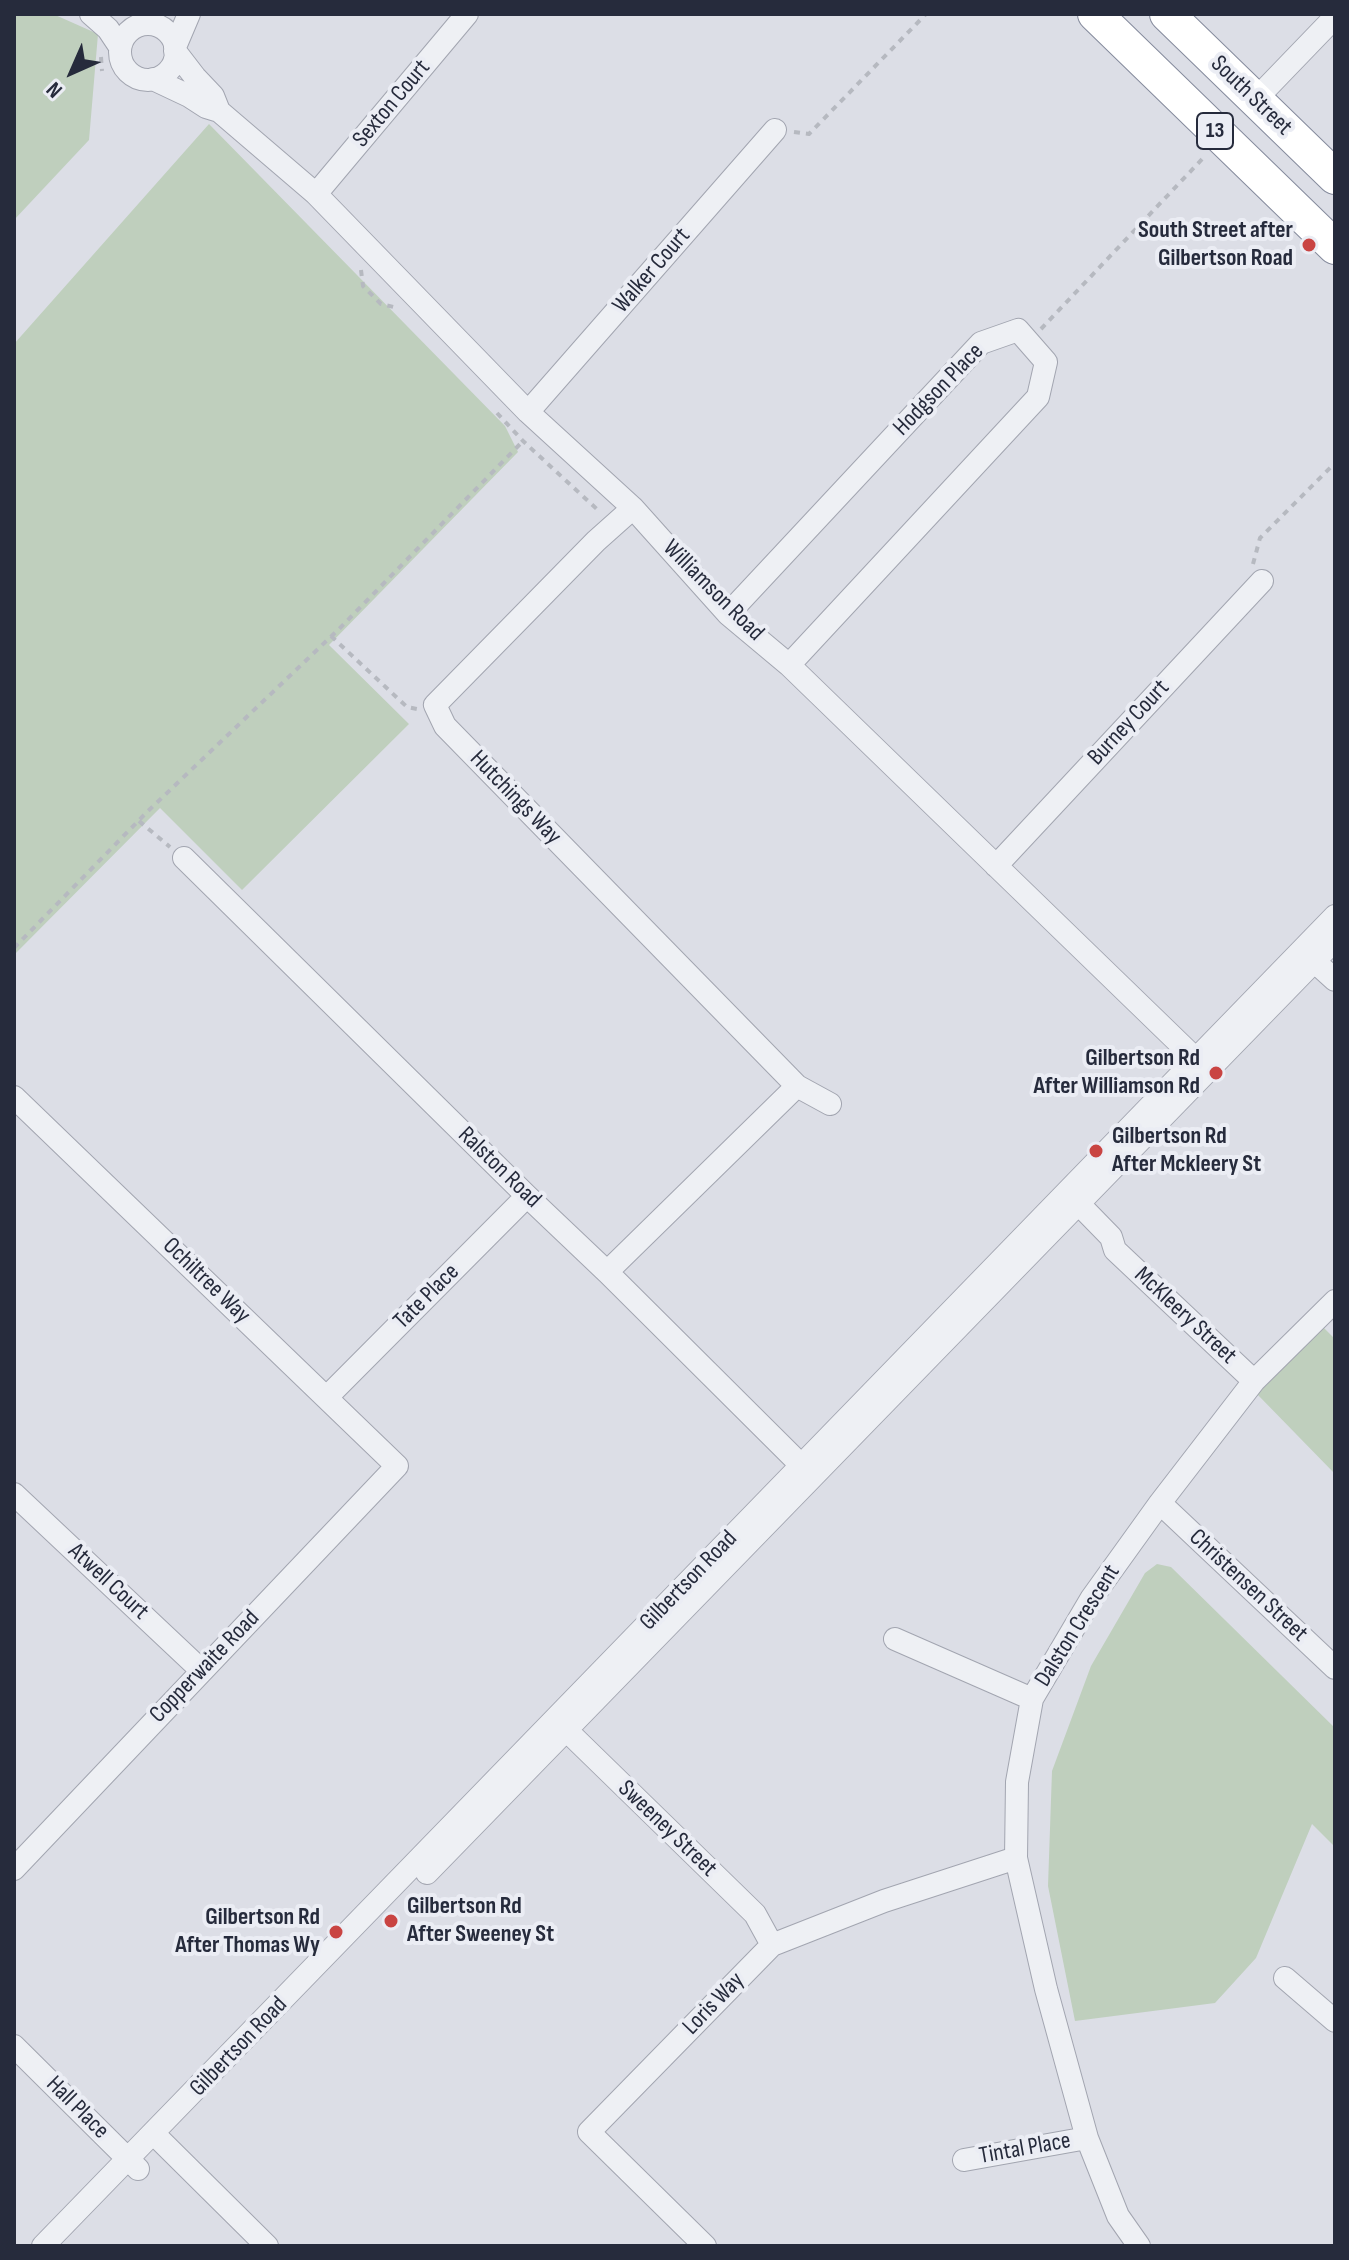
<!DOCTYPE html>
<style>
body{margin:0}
#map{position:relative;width:1349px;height:2260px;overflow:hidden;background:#dcdee6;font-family:"Sofia Sans Condensed",sans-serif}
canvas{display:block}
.frame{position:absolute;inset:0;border:16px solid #262b3c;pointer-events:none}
.north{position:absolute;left:32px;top:32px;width:80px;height:80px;-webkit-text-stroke:6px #ebedf4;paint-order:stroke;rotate:225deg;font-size:22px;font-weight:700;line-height:32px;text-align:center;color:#262b3c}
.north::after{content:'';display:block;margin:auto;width:28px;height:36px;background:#262b3c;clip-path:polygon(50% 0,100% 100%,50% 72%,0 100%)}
</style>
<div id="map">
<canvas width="1349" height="2260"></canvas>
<div class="frame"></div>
<div class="north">N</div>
</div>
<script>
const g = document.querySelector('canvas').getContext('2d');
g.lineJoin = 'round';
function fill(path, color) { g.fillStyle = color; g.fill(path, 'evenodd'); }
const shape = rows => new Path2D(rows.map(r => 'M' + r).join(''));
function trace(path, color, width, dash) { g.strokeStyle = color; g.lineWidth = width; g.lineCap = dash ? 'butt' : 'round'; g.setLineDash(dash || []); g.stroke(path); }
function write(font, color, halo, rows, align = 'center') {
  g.font = font + ' "Sofia Sans Condensed",sans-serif'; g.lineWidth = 8; g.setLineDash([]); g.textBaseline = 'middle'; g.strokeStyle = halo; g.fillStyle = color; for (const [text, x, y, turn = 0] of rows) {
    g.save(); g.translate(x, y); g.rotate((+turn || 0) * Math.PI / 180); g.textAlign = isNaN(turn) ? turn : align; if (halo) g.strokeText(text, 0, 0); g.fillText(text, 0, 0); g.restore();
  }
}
fill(shape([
 [14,14,53,14,98,34,89,140,14,220],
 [209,124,505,426,518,452,329,645,409,724,242,890,160,808,14,955,14,344],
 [1322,1326,1335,1339,1335,1474,1257,1394],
 [1157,1564,1171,1567,1335,1728,1335,1847,1312,1824,1256,1958,1215,2003,1075,2021,1048,1886,1052,1771,1091,1666,1145,1573]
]), '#bfcfbd');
const minor = shape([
 [91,14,108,29,120,47],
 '120 52a28 28 0 1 1 56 0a28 28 0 1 1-56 0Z',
 [175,47,189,14],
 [175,51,195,77,213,96,219,111],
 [153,79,189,96,206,107,219,111,316,194,528,412,633,508,728,614,789,665,1207,1070],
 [1255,100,1335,17],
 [316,194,467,14],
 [528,412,775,130],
 [633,508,596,541,435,705,445,726,797,1086,830,1104],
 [728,614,981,343,1018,330,1046,362,1038,397,789,665],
 [184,858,527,1196,607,1272,810,1474],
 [996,866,1262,581],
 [1303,951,1335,980],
 [14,1097,397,1466,14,1869],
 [1070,1195,1111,1237,1115,1250,1254,1381],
 [607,1272,797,1086],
 [327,1397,527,1196],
 [14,1494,201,1670],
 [1160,1503,1335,1668],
 [895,1639,1032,1699],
 [558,1722,755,1914,772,1945],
 [427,1873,1335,940],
 [1285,1978,1335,2021],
 [14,2046,138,2169],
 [154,2134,267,2246],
 [964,2160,1087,2138],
 [43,2246,1335,916],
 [705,2246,589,2132,772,1945,884,1901,1016,1858],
 [1139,2246,1118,2216,1087,2138,1046,1989,1016,1858,1017,1782,1032,1699,1091,1599,1160,1503,1254,1381,1335,1301]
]);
const highway = shape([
 [1095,14,1335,247],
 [1167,14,1335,177]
]);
trace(minor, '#a2a5b0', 24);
trace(highway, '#848a9c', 36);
trace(shape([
 [101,57,102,71],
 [794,132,809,134,926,14],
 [361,270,363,286,381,304,398,308],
 [1041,329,1206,155],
 [497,413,523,441,600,512],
 [1253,564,1260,538,1335,463],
 [331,636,407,707,417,709],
 [139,821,170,847],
 [14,948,147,812,340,628,523,441]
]), '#b6b9c0', 4, [6, 6]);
trace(minor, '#eef0f4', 22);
trace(highway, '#fff', 34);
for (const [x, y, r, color] of [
 [1309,245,8,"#c94442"],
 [1216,1073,8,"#c94442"],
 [1096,1151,8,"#c94442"],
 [391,1921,8,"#c94442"],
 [336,1932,8,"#c94442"]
]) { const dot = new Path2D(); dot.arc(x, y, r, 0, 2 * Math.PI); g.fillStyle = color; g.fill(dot); trace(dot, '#ebedf4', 3); }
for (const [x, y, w] of [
 [1215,131,36]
]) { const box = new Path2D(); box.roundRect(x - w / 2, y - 18, w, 36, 6); g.fillStyle = '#ebedf4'; g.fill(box); trace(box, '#262b3c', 2); }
write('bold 22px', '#262b3c', null, [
 ["13",1215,131]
]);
write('24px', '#262b3c', '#ebedf4', [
 ["South Street",1251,96,44],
 ["Sexton Court",392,104,-50],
 ["Walker Court",652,271,-49],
 ["Hodgson Place",939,390,-46],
 ["Williamson Road",713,591,45],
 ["Burney Court",1129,723,-47],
 ["Hutchings Way",515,798,46],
 ["Ralston Road",499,1168,44],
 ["Ochiltree Way",206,1281,44],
 ["Tate Place",427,1297,-45],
 ["McKleery Street",1185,1316,43],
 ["Gilbertson Road",689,1581,-46],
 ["Atwell Court",108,1582,43],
 ["Christensen Street",1248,1586,43],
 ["Dalston Crescent",1078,1626,-58],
 ["Copperwaite Road",205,1667,-46],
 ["Sweeney Street",667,1829,44],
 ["Loris Way",714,2004,-46],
 ["Gilbertson Road",239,2047,-46],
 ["Hall Place",77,2108,45],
 ["Tintal Place",1025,2149,-10]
]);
write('bold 24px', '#262b3c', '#ebedf4', [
 ["South Street after",1293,231],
 ["Gilbertson Road",1293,259],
 ["Gilbertson Rd",1200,1059],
 ["After Williamson Rd",1200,1087],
 ["Gilbertson Rd",1112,1137,"left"],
 ["After Mckleery St",1112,1165,"left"],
 ["Gilbertson Rd",407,1907,"left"],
 ["After Sweeney St",407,1935,"left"],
 ["Gilbertson Rd",320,1918],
 ["After Thomas Wy",320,1946]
], 'right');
</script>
